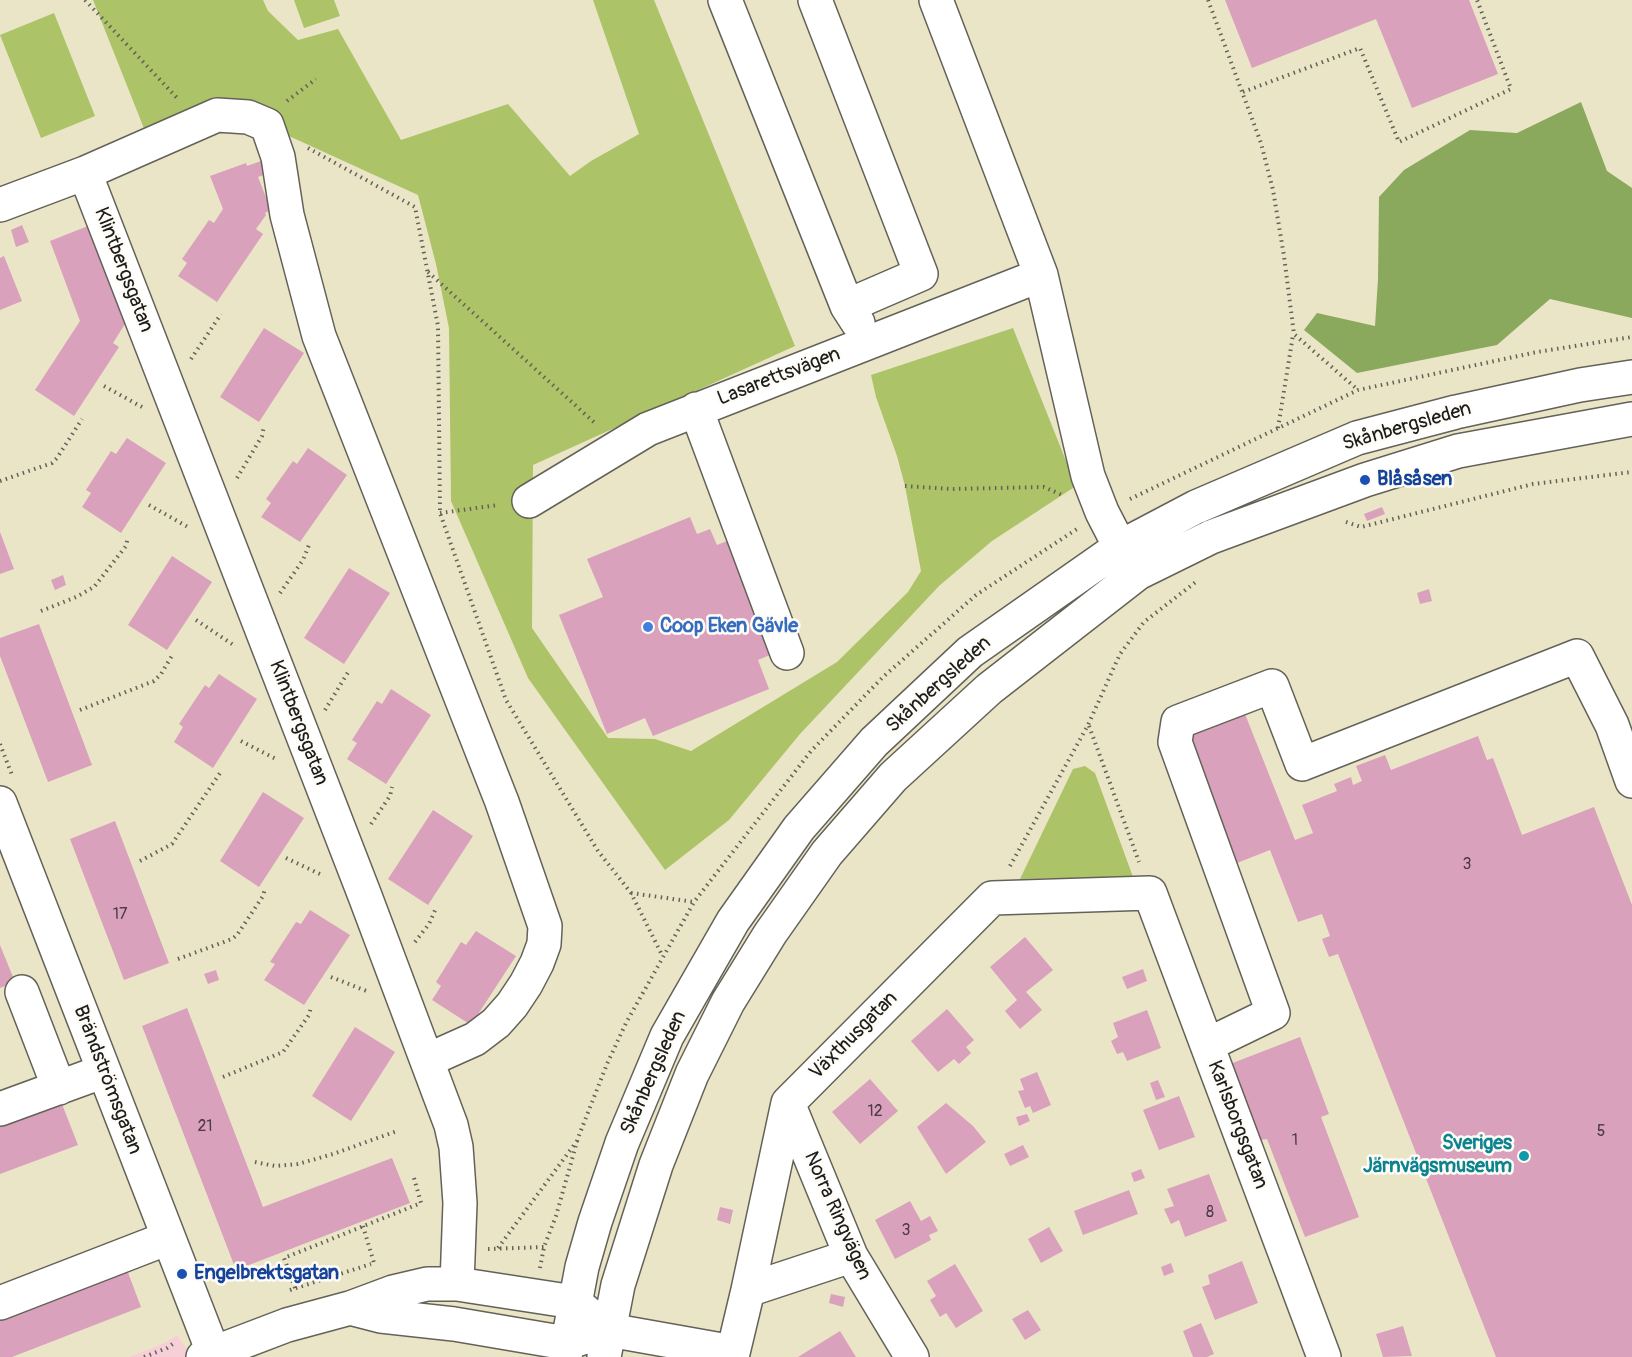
<!DOCTYPE html>
<meta charset="utf-8">
<style>
body{margin:0}
canvas{display:block;background:#eae5c7}
</style>
<canvas width="1632" height="1357"></canvas>
<script>
const g = document.querySelector('canvas').getContext('2d');
g.lineJoin = 'round';
function fill(path, color) { g.fillStyle = color; g.fill(path, 'evenodd'); }
const shape = rows => new Path2D(rows.map(r => 'M' + r).join(''));
function trace(path, color, width, dash) { g.strokeStyle = color; g.lineWidth = width; g.lineCap = dash ? 'butt' : 'round'; g.setLineDash(dash || []); g.stroke(path); }
function write(font, color, halo, rows, align = 'center') {
  g.font = font + ' Pangolin,sans-serif'; g.lineWidth = 5; g.setLineDash([]); g.textBaseline = 'middle'; g.strokeStyle = halo; g.fillStyle = color; for (const [text, x, y, turn = 0] of rows) {
    g.save(); g.translate(x, y); g.rotate((+turn || 0) * Math.PI / 180); g.textAlign = isNaN(turn) ? turn : align; if (halo) g.strokeText(text, 0, 0); g.fillText(text, 0, 0); g.restore();
  }
}
fill(shape([
 [177,1335,192,1357,129,1357,165,1343]
]), '#f6cfd7');
fill(shape([
 [93,0,263,0,268,11,298,40,338,29,401,140,508,104,570,176,591,161,639,134,593,0,654,0,795,346,533,465,532,628,608,738,655,739,691,751,837,662,908,592,921,571,905,486,897,456,876,397,871,375,1013,328,1076,486,992,541,939,586,800,734,729,820,665,870,528,678,451,501,449,328,436,264,418,195,208,99,183,122,147,136],
 [294,0,334,0,340,16,304,28],
 [54,13,95,116,41,138,0,35],
 [1085,766,1095,773,1133,877,1020,879,1073,769]
]), '#adc368');
fill(shape([
 [1581,102,1607,171,1632,188,1632,318,1550,299,1497,345,1357,373,1304,330,1317,313,1375,326,1378,279,1379,197,1404,170,1470,130,1517,133]
]), '#8aa95c');
fill(shape([
 [1225,0,1469,0,1498,74,1412,108,1376,19,1252,68],
 [264,160,269,173,258,177,271,210,265,213,266,215,256,229,263,234,217,302,178,276,187,263,182,259,209,220,214,223,223,209,210,176,246,163,247,166],
 [22,225,29,242,16,247,11,230],
 [88,226,125,324,113,343,119,347,74,416,35,390,80,321,50,241],
 [4,256,22,301,0,310,0,258],
 [264,328,304,353,259,422,220,397],
 [127,438,166,463,121,533,82,507,91,493,86,490,111,451,116,454],
 [308,448,347,475,300,542,261,517,271,503,266,499,293,461,297,464],
 [1382,507,1385,514,1367,521,1364,514],
 [690,517,697,534,710,529,717,545,732,539,777,652,758,660,769,689,653,736,645,718,607,734,559,615,603,597,587,559],
 [0,532,14,569,0,574],
 [172,556,212,582,167,650,128,625],
 [349,568,390,593,344,664,304,638],
 [63,575,66,585,55,590,51,580],
 [1429,589,1432,601,1420,604,1417,593],
 [39,624,92,765,48,782,0,656,0,638],
 [219,674,257,699,213,768,174,742,183,727,179,724,205,685,209,688],
 [391,689,431,715,386,784,347,759,357,743,352,740,377,701,382,704],
 [1245,714,1295,840,1313,833,1302,805,1337,791,1334,784,1351,777,1353,785,1362,781,1356,766,1385,755,1391,770,1478,736,1487,760,1493,758,1522,835,1594,807,1632,905,1632,1357,1496,1357,1338,954,1329,957,1322,939,1330,936,1322,914,1298,922,1270,850,1237,863,1188,737],
 [263,792,304,818,259,887,220,861],
 [433,810,473,836,428,905,388,879],
 [115,821,169,963,124,980,70,839],
 [310,910,350,935,304,1005,264,980,275,964,270,962,296,922,301,924],
 [476,931,516,956,471,1025,432,1000,441,986,436,982,461,942,466,945],
 [1025,937,1053,970,1026,992,1042,1010,1020,1029,1005,1011,1017,1000,990,967],
 [0,945,15,982,0,988],
 [1143,969,1147,981,1127,989,1122,977],
 [216,970,219,980,208,984,204,974],
 [187,1008,263,1207,392,1158,410,1203,236,1270,142,1026],
 [947,1009,974,1040,966,1047,971,1053,959,1064,954,1059,938,1072,911,1041],
 [1147,1010,1161,1048,1127,1061,1123,1052,1117,1054,1111,1041,1118,1037,1113,1023],
 [355,1027,395,1052,351,1121,312,1096],
 [1300,1037,1329,1114,1321,1117,1359,1217,1305,1237,1267,1139,1260,1140,1230,1064],
 [1037,1072,1051,1105,1033,1113,1030,1106,1025,1108,1018,1091,1024,1090,1020,1079],
 [870,1079,898,1111,860,1144,832,1112],
 [1158,1080,1165,1097,1156,1100,1150,1083],
 [1179,1096,1195,1137,1159,1150,1143,1110],
 [60,1099,78,1145,0,1174,0,1122],
 [946,1103,973,1126,986,1142,946,1174,917,1127],
 [1027,1114,1030,1121,1019,1126,1016,1117],
 [1023,1145,1029,1157,1010,1166,1004,1154],
 [1141,1169,1145,1178,1134,1182,1131,1173],
 [1209,1174,1227,1221,1185,1237,1179,1220,1171,1224,1164,1209,1174,1206,1167,1189],
 [1129,1190,1138,1214,1083,1235,1074,1211],
 [910,1201,921,1221,930,1216,938,1231,929,1235,931,1240,895,1259,875,1220],
 [720,1207,733,1210,730,1224,717,1220],
 [1049,1227,1063,1251,1041,1263,1028,1239],
 [1242,1261,1258,1303,1215,1320,1202,1287,1210,1284,1208,1275],
 [124,1262,141,1307,12,1357,0,1357,0,1310],
 [1171,1263,1174,1272,1164,1276,1161,1267],
 [955,1264,983,1311,956,1328,946,1313,940,1317,930,1300,936,1296,927,1281],
 [831,1294,845,1297,843,1307,829,1303],
 [1028,1310,1041,1330,1025,1340,1012,1319],
 [1201,1323,1214,1354,1207,1357,1193,1357,1183,1331],
 [1403,1326,1412,1356,1383,1357,1376,1334],
 [840,1331,856,1357,798,1357]
]), '#daa1bc');
const minor = shape([
 [725,0,847,306,858,323],
 [815,0,921,274,847,306],
 [936,0,1041,275,1088,476,1102,512,1120,547,1133,565],
 [85,173,365,896,451,1125,456,1147,460,1203,457,1284],
 [0,205,85,173,217,115,248,117,267,125,278,157,287,215,319,336,502,802,545,926,544,944,537,963,526,984,512,1005,496,1023,475,1039,428,1060],
 [696,409,787,653],
 [529,501,648,429,1041,275],
 [0,803,215,1357],
 [22,992,59,1088],
 [1207,1045,1273,1013,1175,742,1178,722,1272,686,1302,764,1577,656,1612,725,1632,781],
 [788,1103,851,1256,912,1357],
 [0,1109,104,1071],
 [748,1290,851,1256],
 [0,1303,168,1238],
 [350,1308,381,1316,454,1324,566,1343,609,1330,733,1352],
 [203,1357,287,1325,350,1308,393,1292,427,1284,457,1284,574,1302,591,1316],
 [565,1357,582,1267,595,1222,622,1143,667,1036,733,921,799,828,874,742,970,652,1120,547,1196,507,1357,438,1456,412,1580,385,1632,377],
 [604,1357,618,1285,656,1165,692,1074,728,1002,770,934,827,853,893,777,989,689,1138,573,1211,537,1365,480,1458,451,1632,419],
 [732,1357,748,1290,788,1103,992,898,1150,893,1324,1357]
]);
trace(minor, '#646258', 36);
trace(shape([
 [85,0,178,99],
 [1208,0,1261,143,1273,190,1284,256,1294,334,1358,390],
 [1243,92,1360,48,1399,142,1511,89,1477,0],
 [287,101,316,79],
 [308,148,415,207,438,326,440,513,506,700,598,851,631,893,662,955],
 [428,272,596,424],
 [191,359,221,314],
 [104,386,142,407],
 [1278,428,1293,335],
 [237,478,262,436,264,426],
 [0,481,52,463,57,458,82,419],
 [905,486,951,489,1044,487,1062,495],
 [1130,499,1358,390,1537,352,1632,337],
 [149,505,188,527],
 [440,513,498,505],
 [1346,522,1361,527,1533,484,1632,472],
 [280,593,303,560,309,545],
 [41,611,76,597,94,587,126,546,128,537],
 [196,620,235,646],
 [80,710,154,681,161,674,173,654],
 [325,710,350,669],
 [1089,726,1139,862],
 [241,741,278,760],
 [0,744,12,775],
 [371,824,390,796,392,787],
 [286,858,324,876],
 [140,861,172,844,220,773],
 [1010,866,1088,725,1120,654,1144,622,1197,581],
 [631,893,694,902],
 [415,942,429,924,436,908],
 [178,959,232,939,237,935,263,896,265,889],
 [331,977,369,992],
 [223,1077,283,1052,309,1015,311,1007],
 [255,1162,275,1166,298,1164,333,1154,397,1131],
 [363,1226,374,1263],
 [498,1248,577,1141],
 [488,1249,544,1247],
 [540,1268,544,1247,556,1216,578,1138,607,1064,626,1023,694,902,811,751,883,677,976,595,1077,529],
 [295,1288,284,1258,421,1203,414,1178],
 [290,1290,371,1264],
 [144,1357,167,1348,174,1343]
]), '#646258', 4, [1.5, 4.5]);
trace(minor, '#fff', 33);
for (const [x, y, r, color] of [
 [1365,480,6,"#1a4fb4"],
 [648,627,6,"#3f7fe0"],
 [1524,1156,6,"#0f9aa8"],
 [182,1274,6,"#1a4fb4"]
]) { const dot = new Path2D(); dot.arc(x, y, r, 0, 2 * Math.PI); g.fillStyle = color; g.fill(dot); trace(dot, '#fdfcf7', 2); }
write('16px', '#4c3d44', null, [
 ["3",1467,865],
 ["17",120,915],
 ["12",875,1112],
 ["21",205,1127],
 ["5",1601,1132],
 ["1",1295,1141],
 ["8",1210,1213],
 ["3",906,1231]
]);
write('20px', '#1c1c1c', '#fdfcf7', [
 ["Klintbergsgatan",123,270,69],
 ["Lasarettsvägen",779,377,-21],
 ["Skånbergsleden",1407,427,-16],
 ["Skånbergsleden",939,685,-42],
 ["Klintbergsgatan",298,723,69],
 ["Växthusgatan",854,1036,-45],
 ["Skånbergsleden",654,1073,-66],
 ["Brändströmsgatan",107,1080,69],
 ["Karlsborgsgatan",1237,1125,69],
 ["Norra Ringvägen",837,1216,66]
]);
write('bold 20px', '#164399', '#fdfcf7', [
 ["Blåsåsen",1377,480],
 ["Engelbrektsgatan",194,1274]
], 'left');
write('bold 20px', '#366cbe', '#fdfcf7', [
 ["Coop Eken Gävle",660,627]
], 'left');
write('bold 20px', '#0d838f', '#fdfcf7', [
 ["Sveriges",1512,1144],
 ["Järnvägsmuseum",1512,1167]
], 'right');
</script>
